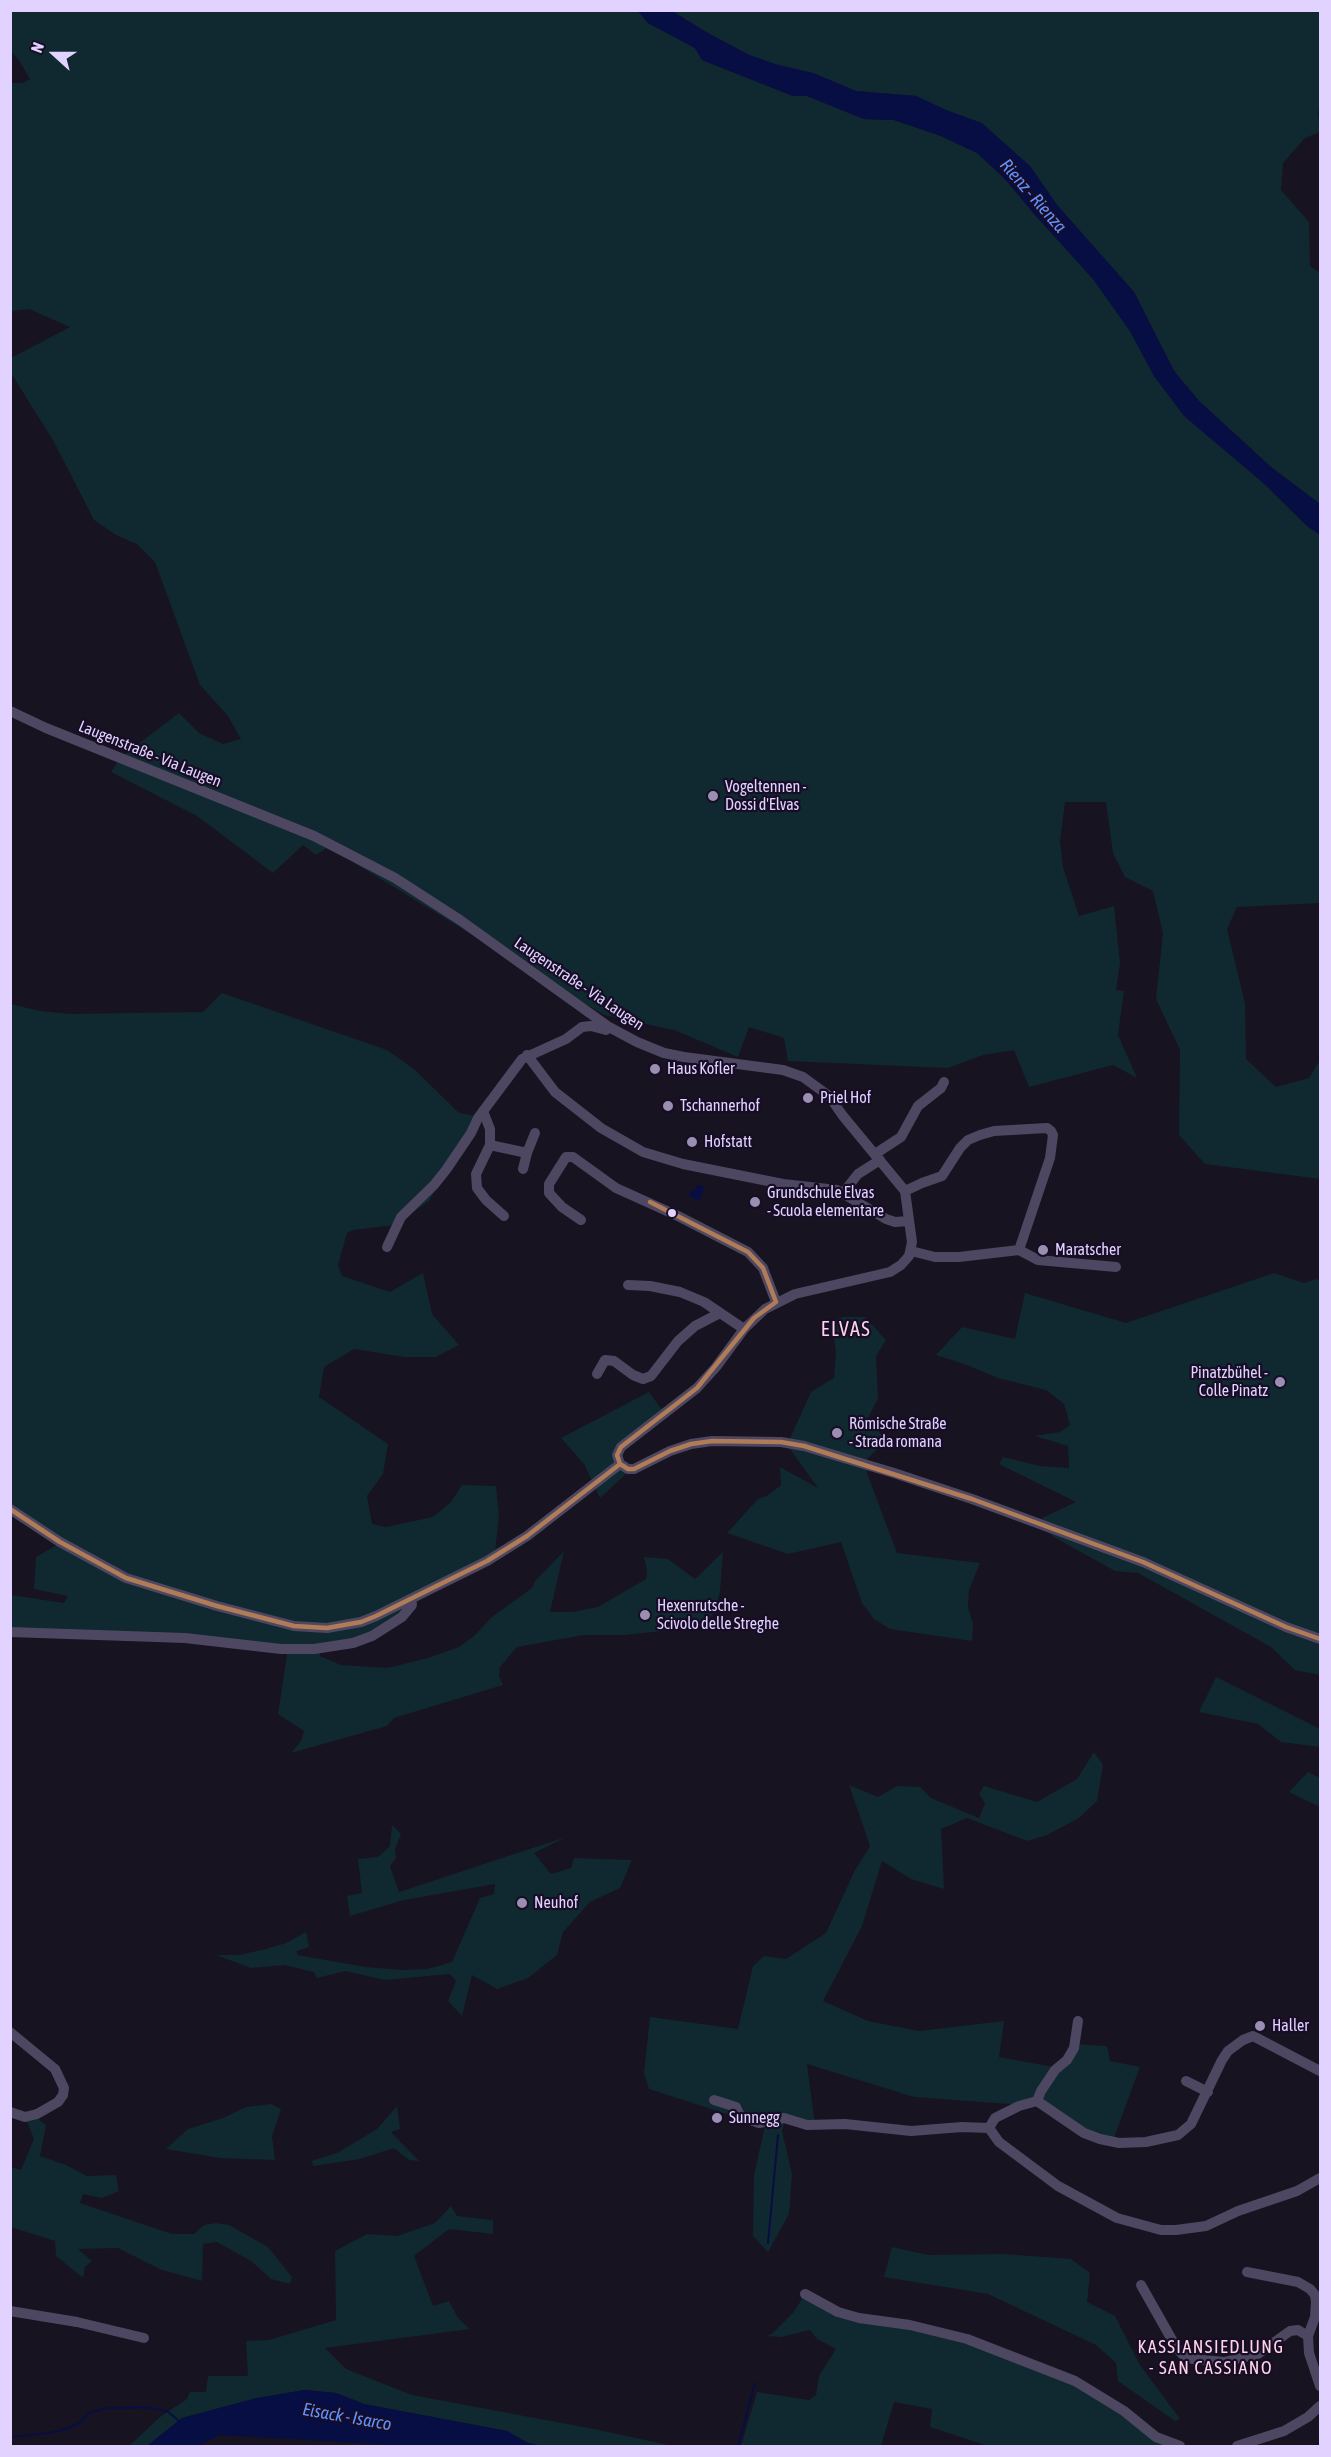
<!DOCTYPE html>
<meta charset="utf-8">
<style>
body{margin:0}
#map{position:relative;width:1331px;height:2457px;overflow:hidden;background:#181320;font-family:"Asap Condensed",sans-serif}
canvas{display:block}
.frame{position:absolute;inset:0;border:12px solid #e1d2ff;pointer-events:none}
.north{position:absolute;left:24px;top:24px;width:60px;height:60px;-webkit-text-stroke:4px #170d26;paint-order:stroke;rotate:291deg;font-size:16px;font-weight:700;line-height:24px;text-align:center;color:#e1d2ff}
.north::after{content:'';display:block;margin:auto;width:21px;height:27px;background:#e1d2ff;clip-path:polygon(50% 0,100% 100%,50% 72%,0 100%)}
</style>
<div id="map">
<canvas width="1331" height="2457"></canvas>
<div class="frame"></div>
<div class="north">N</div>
</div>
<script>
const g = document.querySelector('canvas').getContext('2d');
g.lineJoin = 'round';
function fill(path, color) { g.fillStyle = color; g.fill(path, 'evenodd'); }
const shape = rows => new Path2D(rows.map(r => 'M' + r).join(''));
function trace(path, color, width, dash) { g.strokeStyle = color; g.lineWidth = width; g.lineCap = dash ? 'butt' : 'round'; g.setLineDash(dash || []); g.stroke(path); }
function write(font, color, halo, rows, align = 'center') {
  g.font = font + ' "Asap Condensed",sans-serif'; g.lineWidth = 4.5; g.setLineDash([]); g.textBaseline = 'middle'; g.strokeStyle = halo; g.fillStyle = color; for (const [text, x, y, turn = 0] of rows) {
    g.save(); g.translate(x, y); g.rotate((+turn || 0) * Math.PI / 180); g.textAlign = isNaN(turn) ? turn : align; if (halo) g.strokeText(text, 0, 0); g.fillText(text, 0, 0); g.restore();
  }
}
fill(shape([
 [10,11,638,11,648,23,695,48,702,60,793,96,807,96,864,119,894,120,941,136,977,153,1005,179,1035,215,1093,279,1130,331,1154,376,1307,526,1320,535,1320,903,1237,907,1227,929,1245,1003,1246,1059,1276,1087,1309,1078,1320,1060,1320,1179,1205,1164,1179,1135,1180,1050,1156,999,1163,933,1153,891,1125,877,1113,853,1106,802,1065,802,1060,841,1063,867,1079,916,1114,906,1120,963,1116,990,1124,991,1118,1035,1137,1078,1113,1065,1029,1087,1014,1050,983,1055,948,1068,788,1061,784,1038,749,1027,738,1057,674,1030,604,1015,328,847,316,855,303,845,273,873,197,816,111,772,120,758,179,713,199,733,223,744,241,739,228,716,200,685,155,562,137,544,116,535,94,520,54,442,11,373,11,358,70,327,29,309,11,311,11,83,23,83,30,79,20,62,11,51],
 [672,11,1320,11,1320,104,1318,112,1320,132,1305,138,1283,163,1281,190,1309,222,1310,266,1320,273,1320,504,1271,467,1199,401,1174,371,1134,292,1057,205,1030,166,946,110,916,96,856,91,813,73,778,65,749,55,706,32],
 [222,993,387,1050,414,1069,459,1113,477,1116,429,1201,395,1225,353,1230,347,1233,338,1265,342,1276,390,1292,423,1273,432,1314,459,1345,436,1357,404,1357,354,1349,324,1367,319,1397,388,1444,383,1474,367,1496,372,1524,386,1527,433,1517,451,1502,462,1485,496,1486,499,1516,494,1561,419,1600,408,1615,394,1627,320,1651,320,1656,341,1665,387,1668,428,1658,459,1647,474,1636,492,1617,532,1588,535,1581,564,1551,550,1612,572,1612,598,1607,646,1579,647,1570,644,1557,668,1559,695,1579,723,1552,720,1592,714,1612,703,1627,624,1635,584,1635,517,1647,500,1667,499,1676,503,1685,394,1718,387,1726,291,1753,301,1741,304,1731,278,1714,288,1648,11,1632,11,1595,64,1603,68,1596,34,1589,36,1557,60,1543,11,1509,11,1004,40,1011,70,1014,203,1012],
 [1274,1273,1304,1283,1316,1279,1320,1281,1320,1675,1295,1670,1271,1647,1138,1573,1115,1571,1052,1536,1042,1518,1076,1502,999,1464,1003,1457,1040,1466,1069,1468,1068,1446,1035,1436,1060,1432,1070,1425,1064,1404,1046,1390,998,1378,967,1365,936,1355,962,1327,1015,1339,1025,1293,1126,1323],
 [843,1317,865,1317,886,1340,876,1356,878,1398,867,1420,884,1437,884,1443,866,1460,867,1473,897,1553,980,1563,969,1590,968,1607,973,1624,972,1641,890,1629,874,1619,862,1603,841,1542,788,1554,727,1533,758,1499,767,1496,781,1485,780,1467,818,1488,787,1445,811,1392,834,1378,836,1352,832,1325,837,1319],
 [649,1392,666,1415,622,1450,626,1474,600,1498,584,1464,561,1438],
 [1216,1677,1320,1729,1320,1747,1281,1742,1258,1724,1199,1712],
 [1094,1752,1103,1765,1097,1801,1079,1818,1047,1835,1027,1841,967,1818,941,1829,944,1889,911,1879,882,1861,862,1926,823,2001,868,2021,919,2031,1004,2021,999,2057,1054,2067,1073,2044,1107,2046,1110,2061,1140,2067,1112,2143,1037,2106,914,2097,807,2064,815,2126,784,2123,782,2131,792,2174,789,2214,768,2252,753,2236,754,2175,765,2126,753,2125,733,2116,649,2089,644,2073,650,2017,738,2029,753,1966,764,1956,786,1959,826,1933,855,1870,870,1846,849,1785,878,1797,897,1786,920,1787,931,1798,979,1818,985,1803,979,1794,984,1786,1037,1802,1077,1779],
 [1308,1772,1320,1778,1320,1807,1289,1792],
 [392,1825,401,1834,395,1849,396,1858,390,1866,399,1892,566,1837,534,1853,551,1874,571,1868,574,1858,632,1860,620,1888,590,1902,563,1932,557,1955,528,1978,497,1989,472,1975,462,2016,448,2001,456,1981,450,1974,385,1980,345,1971,317,1978,314,1972,284,1965,251,1968,216,1955,239,1955,266,1949,286,1943,306,1932,309,1947,297,1951,297,1955,366,1967,402,1970,428,1969,452,1962,480,1898,494,1894,495,1884,404,1900,350,1916,347,1896,362,1893,358,1859,378,1857,390,1846],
 [271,2104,281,2109,272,2136,275,2160,220,2158,166,2149,188,2129,223,2118,246,2107],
 [397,2106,400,2129,391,2132,419,2161,409,2160,394,2148,360,2159,313,2166,312,2161,339,2152,377,2129],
 [37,2114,40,2121,46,2125,40,2156,66,2165,87,2176,116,2175,119,2191,102,2198,83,2194,80,2203,172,2234,194,2234,204,2225,216,2223,229,2225,268,2247,292,2277,290,2284,271,2279,251,2261,217,2242,203,2244,202,2281,162,2270,118,2248,78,2249,92,2261,85,2267,83,2278,56,2256,55,2241,11,2227,10,2167,21,2170,34,2139,25,2117],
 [451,2206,457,2216,493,2220,493,2234,449,2229,414,2256,433,2306,449,2301,458,2318,470,2329,325,2348,346,2369,412,2395,594,2429,673,2446,542,2446,528,2443,507,2431,364,2404,336,2393,305,2390,257,2398,182,2418,147,2446,129,2446,160,2417,187,2399,190,2392,206,2392,208,2376,248,2376,246,2341,269,2340,336,2320,335,2251,367,2234,397,2236,435,2223],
 [892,2247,928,2255,1003,2254,1071,2259,1090,2273,1087,2302,1115,2316,1140,2365,1180,2419,1175,2421,1118,2381,1116,2363,1096,2345,988,2294,884,2277],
 [805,2294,822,2305,910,2325,1075,2381,1180,2446,988,2446,930,2427,932,2409,894,2402,881,2446,741,2446,757,2392,809,2400,816,2395,819,2376,836,2349,817,2339,810,2330,781,2337,767,2336,773,2333,793,2313]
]), '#10282f');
fill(shape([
 [638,11,672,11,706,32,749,55,778,65,813,73,856,91,916,96,946,110,982,123,1030,166,1057,205,1134,292,1174,371,1199,401,1271,467,1320,504,1320,535,1307,526,1269,488,1184,416,1154,376,1130,331,1093,279,1035,215,1005,179,977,153,941,136,894,120,864,119,807,96,793,96,702,60,695,48,648,23],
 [697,1185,704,1186,700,1201,689,1196,690,1192,695,1190],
 [305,2390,336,2393,364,2404,507,2431,528,2443,542,2446,410,2446,220,2435,197,2446,147,2446,182,2418,257,2398]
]), '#070e43');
trace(shape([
 [768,2243,778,2135],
 [10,2437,50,2433,69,2428,82,2421,89,2413,106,2408,145,2407,167,2411,179,2421],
 [738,2446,755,2383]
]), '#070e43', 2);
trace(shape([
 [10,711,46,728,314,836,395,878,460,920,609,1027,637,1042,664,1053,684,1057,783,1070,803,1077,829,1096,843,1116,905,1191,912,1242,909,1256,901,1265,890,1272,795,1294,765,1309,744,1329,716,1367,697,1388,621,1447,617,1455,620,1464],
 [527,1055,555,1092,601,1128,643,1152,683,1164,783,1184,837,1190,886,1219,895,1222,909,1221],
 [483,1111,490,1129,490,1145,527,1153,535,1133],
 [490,1145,476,1174,477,1188,486,1200,504,1216],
 [875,1154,901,1137,918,1106,941,1088,944,1082],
 [523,1169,527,1153],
 [905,1191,922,1183,942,1176,960,1148,968,1140,980,1135,994,1131,1047,1128,1051,1131,1053,1135,1050,1158,1019,1250],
 [843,1193,858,1174,880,1160],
 [581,1220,562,1207,549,1193,549,1184,566,1157,573,1157,616,1188,678,1216,748,1252,763,1268,776,1302],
 [387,1247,401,1217,434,1185,446,1170,471,1133,478,1118,522,1059,566,1039,582,1027,591,1026,606,1030,608,1028],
 [911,1251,935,1257,959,1257,1019,1250,1038,1260,1116,1267],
 [628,1285,650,1286,680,1292,704,1302,744,1329],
 [597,1374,605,1360,614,1361,633,1375,643,1379,651,1376,678,1341,695,1326,720,1313],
 [620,1464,628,1469,634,1469,670,1451,691,1444,712,1441,781,1442,804,1446,894,1473,972,1499,1143,1562,1286,1627,1320,1639],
 [10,1509,60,1542,126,1578,217,1606,294,1626,327,1628,361,1622,376,1616,487,1561,527,1536,620,1464],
 [10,1632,185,1638,281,1649,314,1649,353,1643,372,1636,402,1617,412,1605,411,1599],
 [10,2032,55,2069,64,2088,63,2095,58,2102,37,2114,25,2117,10,2112],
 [1186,2081,1208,2092],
 [714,2100,736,2107,739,2114,744,2118,759,2123,784,2118,807,2125,845,2124,911,2131,962,2127,989,2128],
 [1037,2101,1041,2091,1055,2070,1067,2060,1074,2048,1078,2021],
 [989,2128,995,2118,1019,2106,1037,2101,1084,2133,1100,2139,1119,2143,1146,2142,1178,2135,1191,2124,1222,2060,1228,2051,1243,2040,1253,2036,1320,2071],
 [989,2128,999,2142,1058,2186,1117,2218,1161,2230,1176,2230,1206,2226,1238,2211,1297,2191,1320,2178],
 [1247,2272,1298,2282,1310,2289,1315,2295,1316,2302,1315,2317,1308,2336],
 [1141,2285,1176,2347,1183,2355,1192,2359,1224,2362,1258,2354,1290,2331,1298,2330,1308,2336,1309,2353,1320,2386],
 [805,2294,838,2312,859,2318,910,2325,967,2339,1075,2381,1124,2411,1156,2437,1180,2446],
 [10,2311,77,2322,144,2338],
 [1237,2446,1284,2431,1308,2417,1320,2406]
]), '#4e4761', 10);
trace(shape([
 [650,1202,748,1252,763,1268,776,1302],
 [620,1464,628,1469,634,1469,670,1451,691,1444,712,1441,781,1442,804,1446,972,1499,1143,1562,1286,1627,1320,1639],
 [620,1464,617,1455,621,1447,697,1388,754,1318,776,1302],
 [10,1509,60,1542,126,1578,217,1606,294,1626,327,1628,361,1622,376,1616,487,1561,527,1536,620,1464]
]), '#b07c57', 4.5);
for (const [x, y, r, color] of [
 [713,796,6,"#9b8fb1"],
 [655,1069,6,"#9b8fb1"],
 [808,1098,6,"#9b8fb1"],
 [668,1106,6,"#9b8fb1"],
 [692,1142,6,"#9b8fb1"],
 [755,1202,6,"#9b8fb1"],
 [672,1213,5,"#e1d2ff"],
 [1043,1250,6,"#9b8fb1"],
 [1280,1382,6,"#9b8fb1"],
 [837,1433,6,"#9b8fb1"],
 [645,1615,6,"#9b8fb1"],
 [522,1903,6,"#9b8fb1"],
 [1260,2026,6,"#9b8fb1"],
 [717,2118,6,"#9b8fb1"]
]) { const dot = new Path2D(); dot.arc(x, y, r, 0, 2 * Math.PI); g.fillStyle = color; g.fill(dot); trace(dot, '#170d26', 2); }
write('16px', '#e1d2ff', '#170d26', [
 ["Laugenstraße - Via Laugen",150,754,22],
 ["Laugenstraße - Via Laugen",579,984,34]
]);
write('16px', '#e1d2ff', '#170d26', [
 ["Vogeltennen -",725,787],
 ["Dossi d'Elvas",725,805],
 ["Haus Kofler",667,1069],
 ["Priel Hof",820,1098],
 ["Tschannerhof",680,1106],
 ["Hofstatt",704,1142],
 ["Grundschule Elvas",767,1193],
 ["- Scuola elementare",767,1211],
 ["Maratscher",1055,1250],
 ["Pinatzbühel -",1268,1373,"right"],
 ["Colle Pinatz",1268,1391,"right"],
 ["Römische Straße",849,1424],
 ["- Strada romana",849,1442],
 ["Hexenrutsche -",657,1606],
 ["Scivolo delle Streghe",657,1624],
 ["Neuhof",534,1903],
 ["Haller",1272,2026],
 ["Sunnegg",729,2118]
], 'left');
write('italic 18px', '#6092ff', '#170d26', [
 ["Rienz - Rienza",1033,196,49],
 ["Eisack - Isarco",347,2417,10]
]);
g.letterSpacing = '1.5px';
write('18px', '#ffd4e6', '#170d26', [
 ["KASSIANSIEDLUNG",1211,2347],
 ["- SAN CASSIANO",1211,2368]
]);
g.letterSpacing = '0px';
g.letterSpacing = '1.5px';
write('20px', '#ffd4e6', '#170d26', [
 ["ELVAS",846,1330]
]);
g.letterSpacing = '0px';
</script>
